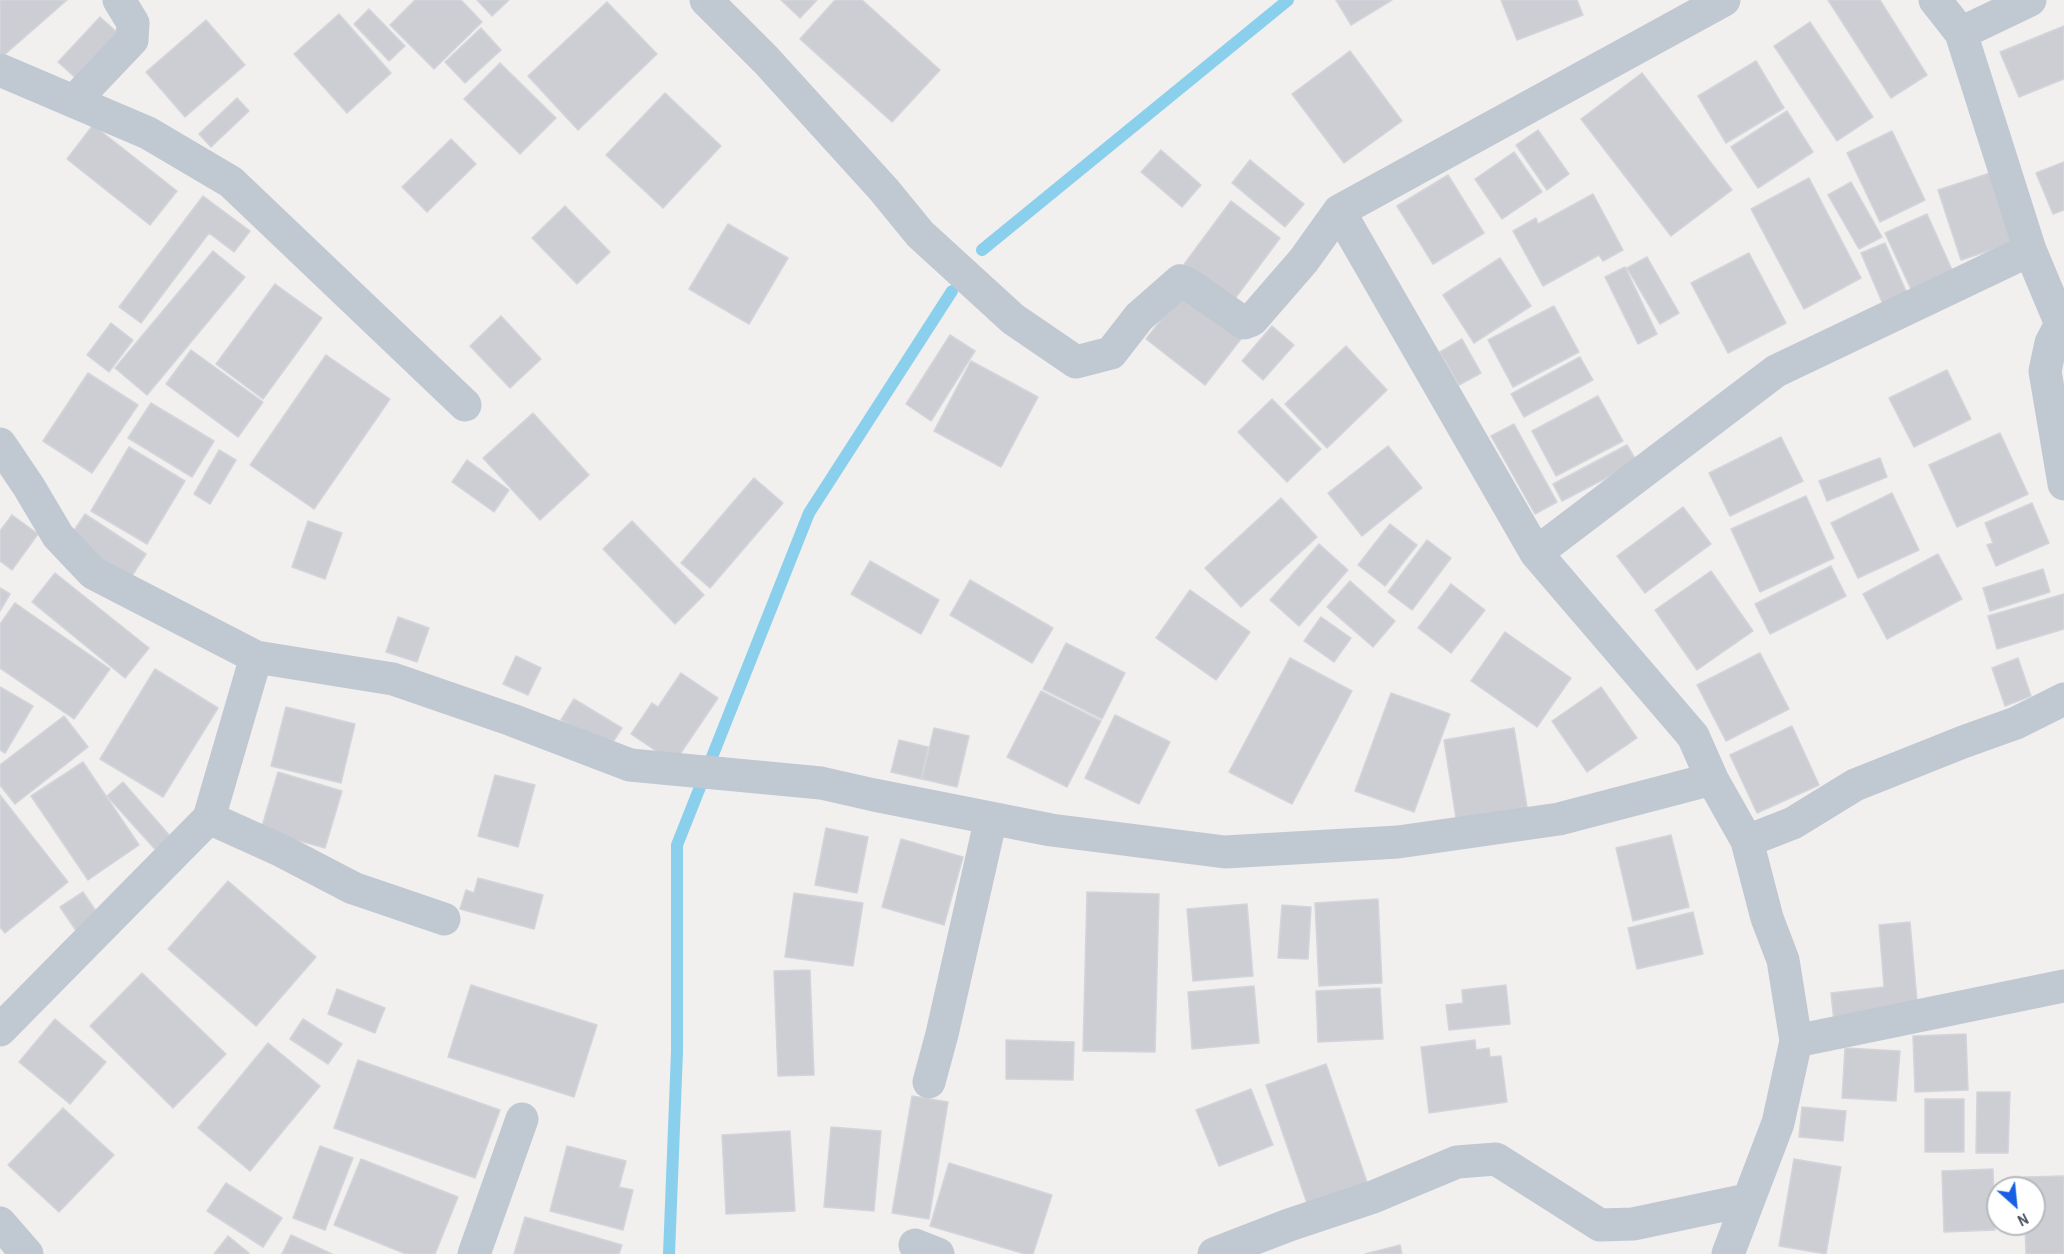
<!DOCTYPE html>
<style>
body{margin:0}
#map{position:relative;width:2064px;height:1254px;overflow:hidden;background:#f2efef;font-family:"Archivo Narrow",sans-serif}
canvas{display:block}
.north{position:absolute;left:1986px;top:1176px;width:60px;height:60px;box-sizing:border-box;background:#fff;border:2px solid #b5b9be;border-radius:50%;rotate:153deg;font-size:16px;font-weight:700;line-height:24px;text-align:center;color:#47515d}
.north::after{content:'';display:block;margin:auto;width:21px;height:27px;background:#1760e4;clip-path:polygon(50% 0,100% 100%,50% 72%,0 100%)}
</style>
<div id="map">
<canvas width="2064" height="1254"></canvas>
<div class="north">N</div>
</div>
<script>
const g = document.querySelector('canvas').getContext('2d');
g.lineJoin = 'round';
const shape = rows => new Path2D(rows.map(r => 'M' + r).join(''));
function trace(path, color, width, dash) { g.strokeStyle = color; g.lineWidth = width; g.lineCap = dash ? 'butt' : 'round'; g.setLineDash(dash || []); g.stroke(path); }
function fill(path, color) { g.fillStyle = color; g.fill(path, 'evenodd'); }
trace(shape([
 [982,250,1288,0],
 [669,1254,677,1052,677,845,809,513,952,291]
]), '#8ad0ed', 12);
const building = shape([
 [0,0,67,0,3,56,0,53,0,0],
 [415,0,461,0,482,22,434,69,390,25,415,0],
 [477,0,509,0,492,16,477,0],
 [781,0,817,0,800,18,781,0],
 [835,0,862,0,940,70,892,122,800,39,835,0],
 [1336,0,1392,0,1351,25,1336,0],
 [1501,0,1577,0,1583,15,1517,40,1501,0],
 [1828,0,1880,0,1927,75,1891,98,1828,0],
 [607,2,657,54,578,130,528,76,607,2],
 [369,9,405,46,389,61,354,24,369,9],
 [339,14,391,73,347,113,294,54,339,14],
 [100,17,120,35,78,80,58,62,100,17],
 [206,20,245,65,185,117,146,72,206,20],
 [1810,22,1873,117,1837,141,1774,46,1810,22],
 [2064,26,2064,79,2019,97,2000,52,2064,26],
 [481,28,501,50,465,83,445,62,481,28],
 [1350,51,1402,121,1344,163,1292,94,1350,51],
 [1756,61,1784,108,1726,143,1698,96,1756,61],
 [500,63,556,118,520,154,464,99,500,63],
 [1642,73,1732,190,1671,236,1581,119,1642,73],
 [665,93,721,146,663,208,606,155,665,93],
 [237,98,249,111,211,147,199,134,237,98],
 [1787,111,1813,152,1758,188,1731,147,1787,111],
 [93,125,177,191,150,225,67,159,93,125],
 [1538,130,1569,174,1547,190,1516,145,1538,130],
 [1892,131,1925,200,1880,222,1847,153,1892,131],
 [451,139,476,164,427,212,402,187,451,139],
 [1161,150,1201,185,1182,207,1141,172,1161,150],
 [1514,152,1542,192,1502,219,1475,179,1514,152],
 [1250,160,1304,204,1285,227,1232,183,1250,160],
 [2064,162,2064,210,2053,214,2036,173,2064,162],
 [1990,173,2013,243,1961,260,1938,190,1990,173],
 [1448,175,1484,233,1433,264,1397,206,1448,175],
 [1809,178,1861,278,1804,309,1751,209,1809,178],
 [1851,182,1882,237,1859,249,1828,195,1851,182],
 [1593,194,1623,250,1603,261,1599,255,1543,286,1513,231,1536,218,1538,224,1593,194],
 [203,196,250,231,234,252,209,233,141,323,119,307,203,196],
 [1231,201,1280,238,1231,304,1182,267,1231,201],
 [565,206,610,252,577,284,532,238,565,206],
 [1927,214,1957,281,1916,300,1885,233,1927,214],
 [728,224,788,258,749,324,689,289,728,224],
 [1885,243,1909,298,1885,309,1861,253,1885,243],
 [213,251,245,277,147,395,115,368,213,251],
 [1749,253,1786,323,1728,353,1691,283,1749,253],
 [1647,257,1679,313,1660,324,1627,268,1647,257],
 [1500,258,1531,306,1474,343,1443,295,1500,258],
 [1625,267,1657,334,1638,344,1605,277,1625,267],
 [275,284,322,318,263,399,216,364,275,284],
 [1182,293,1241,339,1205,385,1146,339,1182,293],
 [1554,306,1579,352,1513,387,1488,340,1554,306],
 [501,316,541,359,510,388,470,346,501,316],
 [111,323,133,340,109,372,87,355,111,323],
 [1272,326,1294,345,1263,380,1242,361,1272,326],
 [950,335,975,351,931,421,906,404,950,335],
 [1462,339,1481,373,1459,385,1440,352,1462,339],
 [1346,346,1387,390,1327,448,1285,404,1346,346],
 [191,350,263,402,238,437,166,384,191,350],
 [326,355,390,399,314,509,250,465,326,355],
 [1580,357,1593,380,1524,417,1511,394,1580,357],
 [971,361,1038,397,1001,467,934,431,971,361],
 [1947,370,1971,419,1914,447,1889,398,1947,370],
 [88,373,138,405,92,473,43,441,88,373],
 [1598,396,1623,441,1556,476,1532,431,1598,396],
 [1272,399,1321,449,1287,482,1238,432,1272,399],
 [151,403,214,441,192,477,128,438,151,403],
 [533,413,589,475,540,520,483,458,533,413],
 [1514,424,1557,502,1535,514,1491,436,1514,424],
 [2000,433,2028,494,1957,527,1929,465,2000,433],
 [1781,437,1803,481,1730,516,1709,473,1781,437],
 [1627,445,1637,462,1562,501,1553,484,1627,445],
 [1388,446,1422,488,1362,536,1328,493,1388,446],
 [129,447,185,481,147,544,91,511,129,447],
 [219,450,236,460,210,504,194,494,219,450],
 [1880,458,1887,477,1827,501,1819,481,1880,458],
 [467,460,509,490,494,512,452,482,467,460],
 [754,478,783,503,710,588,681,563,754,478],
 [1892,493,1919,550,1858,578,1831,523,1892,493],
 [1806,496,1834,558,1760,592,1731,529,1806,496],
 [1281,498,1317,537,1241,607,1205,568,1281,498],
 [2032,503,2049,543,1996,566,1987,545,1993,543,1985,523,2032,503],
 [1683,507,1711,544,1645,593,1617,556,1683,507],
 [85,514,146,554,130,579,69,538,85,514],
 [12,515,38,534,12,570,0,561,0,531,12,515],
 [308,521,342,533,325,579,292,567,308,521],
 [632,521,704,595,675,624,603,549,632,521],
 [1390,524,1417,545,1385,586,1358,565,1390,524],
 [1427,540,1451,558,1412,610,1388,592,1427,540],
 [1319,544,1348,570,1299,626,1270,600,1319,544],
 [1938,554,1962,599,1887,639,1863,594,1938,554],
 [870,561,939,600,921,634,851,594,870,561],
 [1831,566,1846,596,1770,634,1755,604,1831,566],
 [2043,569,2050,592,1990,611,1983,588,2043,569],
 [1711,571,1753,631,1697,670,1655,610,1711,571],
 [55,573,149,648,125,678,32,602,55,573],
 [970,580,1053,628,1032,663,950,615,970,580],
 [1350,581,1395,621,1373,647,1327,607,1350,581],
 [1451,584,1485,610,1451,653,1418,628,1451,584],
 [0,588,10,594,0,611,0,588],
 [1190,590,1250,632,1216,680,1156,638,1190,590],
 [2064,594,2064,629,1997,649,1988,616,2064,594],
 [15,603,110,669,74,719,0,668,0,624,15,603],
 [398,617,429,628,417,662,386,652,398,617],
 [1321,617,1351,638,1334,662,1304,641,1321,617],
 [1505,632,1571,678,1537,727,1471,681,1505,632],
 [1066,643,1125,673,1102,719,1043,689,1066,643],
 [1760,653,1789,709,1726,741,1697,685,1760,653],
 [516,656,541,668,528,695,503,684,516,656],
 [1290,658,1352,691,1292,804,1229,772,1290,658],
 [2018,658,2031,696,2005,706,1992,668,2018,658],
 [155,669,218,708,163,797,100,759,155,669],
 [681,673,718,698,674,763,631,734,652,703,658,707,681,673],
 [0,687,33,706,5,753,0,750,0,687],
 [1601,687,1637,738,1587,772,1552,721,1601,687],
 [1041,691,1101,721,1067,787,1007,757,1041,691],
 [1391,693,1450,714,1414,812,1355,791,1391,693],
 [574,699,622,728,609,748,561,720,574,699],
 [286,707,355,724,341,783,271,766,286,707],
 [1115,715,1170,742,1139,804,1085,778,1115,715],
 [64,716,88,747,15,804,0,785,0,765,64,716],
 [1792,726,1819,785,1757,813,1730,755,1792,726],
 [934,728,969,736,957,787,922,779,934,728],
 [1514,728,1528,813,1457,825,1444,740,1514,728],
 [899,740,928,747,921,779,891,772,899,740],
 [83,762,139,845,88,880,31,796,83,762],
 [278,772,342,791,325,848,261,830,278,772],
 [495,775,535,785,518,847,478,836,495,775],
 [123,782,177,844,162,857,107,796,123,782],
 [0,795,68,882,5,933,0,927,0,795],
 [826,828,868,837,857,893,815,885,826,828],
 [1671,835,1689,907,1633,921,1616,848,1671,835],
 [901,839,963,857,944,925,882,907,901,839],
 [478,878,543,895,534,929,460,909,466,890,474,893,478,878],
 [228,881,316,957,256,1026,168,949,228,881],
 [83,892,100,917,77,932,60,907,83,892],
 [1087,892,1159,894,1155,1052,1083,1051,1087,892],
 [794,893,863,903,853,966,785,957,794,893],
 [1378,899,1382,983,1319,986,1315,903,1378,899],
 [1247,904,1253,976,1193,981,1187,909,1247,904],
 [1282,905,1311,907,1308,959,1278,958,1282,905],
 [1693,912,1703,954,1637,969,1628,928,1693,912],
 [1910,922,1918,1012,1834,1022,1831,993,1884,987,1879,925,1910,922],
 [810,970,814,1075,778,1076,774,971,810,970],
 [142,973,226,1054,173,1108,90,1026,142,973],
 [471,985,597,1025,574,1097,448,1057,471,985],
 [1506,985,1510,1024,1449,1030,1446,1005,1463,1003,1462,990,1506,985],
 [1254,986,1259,1043,1192,1049,1188,992,1254,986],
 [1380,988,1383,1039,1318,1042,1316,991,1380,988],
 [337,989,385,1008,375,1033,328,1014,337,989],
 [55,1019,106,1062,70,1104,19,1062,55,1019],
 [303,1019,342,1044,328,1064,290,1039,303,1019],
 [1966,1034,1968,1090,1915,1092,1913,1036,1966,1034],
 [1006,1040,1074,1042,1073,1080,1006,1079,1006,1040],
 [1475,1040,1476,1050,1489,1048,1490,1057,1501,1056,1507,1102,1429,1113,1421,1047,1475,1040],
 [268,1043,320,1086,250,1171,198,1128,268,1043],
 [1845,1048,1900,1051,1896,1101,1842,1098,1845,1048],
 [358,1060,500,1110,475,1178,334,1128,358,1060],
 [1326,1064,1368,1185,1308,1206,1266,1085,1326,1064],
 [1251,1089,1273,1145,1219,1166,1196,1110,1251,1089],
 [1977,1092,2010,1092,2008,1153,1976,1153,1977,1092],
 [912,1096,948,1102,929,1219,892,1213,912,1096],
 [1925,1099,1964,1099,1964,1152,1925,1152,1925,1099],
 [1802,1107,1846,1111,1843,1141,1799,1137,1802,1107],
 [63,1108,114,1155,59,1212,8,1165,63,1108],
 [831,1127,881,1131,874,1211,824,1207,831,1127],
 [790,1131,795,1211,726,1214,722,1135,790,1131],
 [320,1146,353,1158,325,1230,293,1218,320,1146],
 [567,1146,626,1161,619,1187,633,1190,623,1230,550,1211,567,1146],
 [361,1159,458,1197,435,1254,406,1254,334,1225,361,1159],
 [1794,1159,1841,1167,1826,1254,1779,1246,1794,1159],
 [949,1163,1052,1195,1033,1254,1025,1254,930,1226,949,1163],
 [1993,1169,1995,1230,1944,1232,1942,1171,1993,1169],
 [2064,1176,2064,1254,2026,1254,2025,1224,2034,1224,2034,1188,2024,1188,2024,1177,2064,1176],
 [226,1183,282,1218,263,1247,207,1211,226,1183],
 [525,1217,622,1245,619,1254,514,1254,525,1217],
 [291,1235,332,1254,282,1254,291,1235],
 [228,1236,249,1253,249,1254,214,1254,228,1236],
 [1400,1245,1402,1254,1365,1254,1400,1245]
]);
fill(building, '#ccced4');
trace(building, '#d3d5db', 1.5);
trace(shape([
 [706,0,766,60,884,190,920,234,1013,319,1076,362,1111,353,1139,317,1180,281,1188,284,1244,323,1252,320,1304,260,1339,211,1724,0],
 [1935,0,1961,33,2030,250,2061,324],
 [1961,33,2030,0],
 [0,70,148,133,231,182,465,405],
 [74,101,132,40,133,23,119,0],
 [1339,211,1536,553,1693,736,1712,779,1747,841,1767,918,1783,960,1796,1041,1778,1123,1728,1254],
 [2064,323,2061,324,2051,343,2045,371,2064,484],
 [0,444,29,487,58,536,93,573,256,657,393,679,512,720,630,765,821,783,874,795,1051,830,1225,852,1398,842,1559,819,1712,779],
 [1536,553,1776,371,2030,250],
 [209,818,282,851,353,888,444,919],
 [1747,841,1793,823,1855,785,1963,742,2016,723,2064,699],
 [0,1030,209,818,256,657],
 [1796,1041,2064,986],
 [929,1082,942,1034,991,818],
 [0,1223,27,1254],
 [915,1245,938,1254],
 [474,1254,522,1119],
 [1214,1254,1289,1225,1373,1197,1457,1162,1496,1159,1600,1225,1633,1224,1747,1200]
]), '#c0c8d1', 33);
</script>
